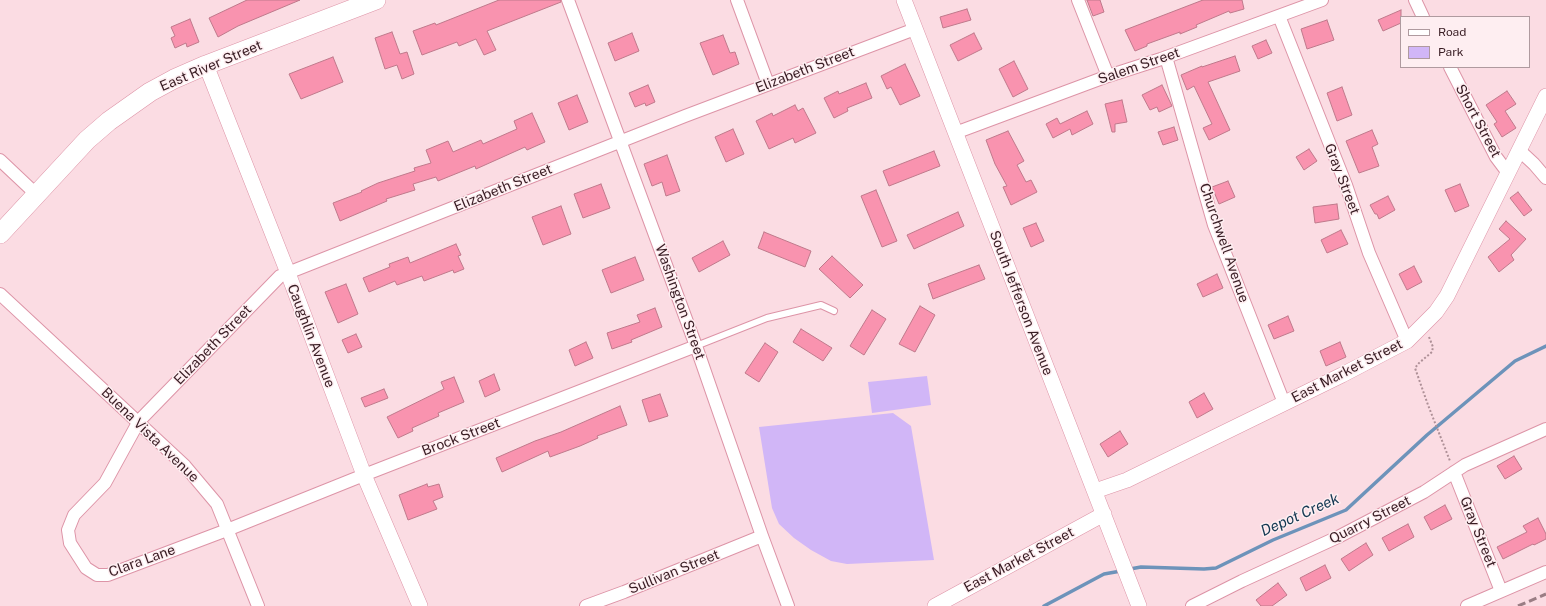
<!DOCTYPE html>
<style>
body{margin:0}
#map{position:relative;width:1546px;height:606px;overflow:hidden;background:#fbdce3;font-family:"Public Sans",sans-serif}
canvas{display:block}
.legend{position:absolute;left:1400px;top:16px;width:130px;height:52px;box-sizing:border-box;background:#feeef1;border:1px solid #af9a9f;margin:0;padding:5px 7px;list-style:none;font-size:12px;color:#381c23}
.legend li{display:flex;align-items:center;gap:8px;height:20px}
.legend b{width:20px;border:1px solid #af9a9f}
</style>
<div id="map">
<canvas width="1546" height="606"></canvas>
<ul class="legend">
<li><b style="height:5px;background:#fff"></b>Road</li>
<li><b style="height:11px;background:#d1b6f7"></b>Park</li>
</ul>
</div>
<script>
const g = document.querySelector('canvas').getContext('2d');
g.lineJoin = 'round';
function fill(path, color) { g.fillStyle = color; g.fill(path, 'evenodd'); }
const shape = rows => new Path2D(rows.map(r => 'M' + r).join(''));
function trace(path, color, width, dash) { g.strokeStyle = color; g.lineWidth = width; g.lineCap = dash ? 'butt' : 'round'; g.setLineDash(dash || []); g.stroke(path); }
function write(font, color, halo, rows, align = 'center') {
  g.font = font + ' "Public Sans",sans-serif'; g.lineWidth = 3; g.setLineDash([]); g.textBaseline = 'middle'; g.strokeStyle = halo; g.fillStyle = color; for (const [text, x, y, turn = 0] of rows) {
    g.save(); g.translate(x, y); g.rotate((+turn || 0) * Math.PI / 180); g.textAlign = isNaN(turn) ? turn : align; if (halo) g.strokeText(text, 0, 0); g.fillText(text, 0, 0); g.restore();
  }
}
fill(shape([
 [927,376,931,405,872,413,868,382],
 [893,413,911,426,934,560,847,564,831,561,811,550,794,538,779,524,772,508,759,427]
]), '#d1b6f7');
trace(shape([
 [1130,569,1141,567,1204,569,1216,568,1273,540,1346,510,1427,435,1515,361,1546,346],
 [1044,606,1104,574,1121,571]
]), '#6d93ba', 3.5);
const building = shape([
 [247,0,300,0,238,26,218,37,209,18,247,0],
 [499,0,561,0,561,2,487,31,496,50,484,55,476,39,459,46,457,42,422,55,413,31,435,23,436,25,499,0],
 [1087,0,1100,0,1104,12,1093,16,1087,0],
 [1203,0,1242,0,1244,9,1230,13,1229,11,1196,25,1197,27,1180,34,1180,32,1147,44,1147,46,1135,51,1125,30,1203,0],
 [967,9,971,20,943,28,940,17,967,9],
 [1401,10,1401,23,1383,31,1378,20,1401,10],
 [190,19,199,42,187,47,186,43,175,48,171,38,175,36,171,27,190,19],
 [1327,20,1334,40,1307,49,1301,29,1327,20],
 [392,32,400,54,407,52,414,74,402,79,397,65,385,69,375,38,392,32],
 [632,33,639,51,615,61,608,43,632,33],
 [974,33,982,49,958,61,950,45,974,33],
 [723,35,730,53,735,52,739,64,713,75,700,43,723,35],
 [1266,40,1272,53,1258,59,1252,46,1266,40],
 [1235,56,1240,71,1208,82,1230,130,1209,140,1203,128,1212,124,1194,86,1187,90,1181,75,1202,66,1202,67,1235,56],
 [333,57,343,82,301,99,289,74,333,57],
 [1014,61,1028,89,1013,97,999,69,1014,61],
 [905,64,920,96,900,105,891,87,887,89,881,76,905,64],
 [866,83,872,98,847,108,848,111,834,118,824,98,838,91,839,94,866,83],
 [648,85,655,102,646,106,645,103,635,107,629,93,648,85],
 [1162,85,1172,106,1159,112,1157,107,1150,110,1142,95,1162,85],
 [1342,87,1352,115,1337,121,1327,93,1342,87],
 [1507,91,1516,104,1505,111,1516,128,1502,137,1494,124,1497,122,1486,105,1507,91],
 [577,95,588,122,569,130,558,103,577,95],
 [1122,100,1127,122,1115,124,1115,132,1112,132,1105,104,1122,100],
 [795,105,798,111,803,108,816,133,795,143,793,138,769,149,756,121,772,113,773,116,795,105],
 [1087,111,1093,124,1072,135,1070,129,1053,138,1046,124,1057,118,1060,124,1087,111],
 [532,113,545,142,527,150,525,147,476,169,475,166,438,181,436,177,413,184,415,190,386,199,387,201,340,221,333,203,362,192,361,191,378,183,415,171,414,168,431,163,426,150,448,141,453,152,481,140,483,144,517,129,514,121,532,113],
 [1174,127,1178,140,1163,145,1158,132,1174,127],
 [733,129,744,154,726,162,715,137,733,129],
 [1372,130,1378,144,1372,147,1379,166,1359,173,1346,141,1372,130],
 [1008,131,1024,161,1017,165,1026,182,1031,180,1037,192,1011,205,1003,187,1007,186,995,164,986,140,1008,131],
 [1309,149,1317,161,1304,170,1296,157,1309,149],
 [934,151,940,166,889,186,883,171,934,151],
 [667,155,680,191,666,196,662,182,652,186,644,164,667,155],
 [1228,181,1235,197,1219,204,1212,187,1228,181],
 [601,184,610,208,583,218,574,194,601,184],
 [1460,184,1469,206,1455,212,1445,190,1460,184],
 [876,190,897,241,882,247,861,196,876,190],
 [1518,192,1532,210,1524,216,1510,198,1518,192],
 [1388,196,1395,210,1379,219,1377,214,1375,214,1370,205,1388,196],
 [1337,204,1339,219,1315,223,1313,207,1337,204],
 [561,206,571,234,543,245,532,217,561,206],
 [958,212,964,226,914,249,907,235,958,212],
 [1506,221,1526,239,1511,255,1514,260,1499,272,1488,257,1510,239,1499,229,1506,221],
 [1036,223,1044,241,1031,247,1023,228,1036,223],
 [1341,230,1348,244,1327,253,1321,240,1341,230],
 [764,232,811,251,805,267,758,248,764,232],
 [723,241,730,255,699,272,692,258,723,241],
 [456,244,461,255,458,256,464,269,454,273,453,270,424,281,422,276,397,285,395,281,369,292,363,278,390,267,389,264,408,257,410,263,456,244],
 [832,256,863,285,850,298,819,269,832,256],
 [635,257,644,280,611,293,602,270,635,257],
 [979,265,985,279,933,299,928,284,979,265],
 [1414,266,1422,282,1407,290,1399,274,1414,266],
 [1217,274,1223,288,1203,297,1197,284,1217,274],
 [346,284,358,314,338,323,325,292,346,284],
 [920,306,935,315,915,352,899,344,920,306],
 [655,308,662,327,631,340,632,342,612,349,607,333,640,322,637,315,655,308],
 [872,310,886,319,864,355,850,346,872,310],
 [1288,316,1294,331,1274,339,1268,325,1288,316],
 [801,329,832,348,823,361,793,342,801,329],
 [356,334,362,347,348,353,342,340,356,334],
 [586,342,593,358,575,366,569,350,586,342],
 [1340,342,1346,357,1326,366,1320,351,1340,342],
 [765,343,778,352,759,382,745,373,765,343],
 [494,374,500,390,485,397,479,381,494,374],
 [454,377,464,402,438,413,439,416,412,428,413,431,398,438,387,417,444,389,441,382,454,377],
 [384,389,388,398,365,407,361,398,384,389],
 [1204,393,1213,409,1197,418,1189,402,1204,393],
 [660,394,668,416,649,422,642,400,660,394],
 [620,406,627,425,597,436,598,438,580,446,550,457,548,451,502,472,496,458,535,441,561,432,620,406],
 [1120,431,1128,444,1108,457,1100,444,1120,431],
 [1514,456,1522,469,1505,479,1497,466,1514,456],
 [427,484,428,487,439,484,443,497,433,501,437,509,408,520,399,495,427,484],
 [1445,505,1452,519,1431,530,1424,517,1445,505],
 [1538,518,1546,534,1546,539,1534,545,1533,544,1503,559,1497,547,1527,532,1523,526,1538,518],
 [1408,524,1414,537,1389,551,1382,538,1408,524],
 [1366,543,1373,555,1349,571,1341,559,1366,543],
 [1325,565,1331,578,1306,591,1300,578,1325,565],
 [1278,583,1287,595,1272,606,1261,606,1256,600,1278,583]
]);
fill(building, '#f993af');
trace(building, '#bf798b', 1);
const service = shape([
 [696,346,767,318,821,305,834,311]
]);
const minor = shape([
 [568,0,696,346,762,536,788,606],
 [737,0,768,84],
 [1078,0,1108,76],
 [1415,0,1423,17],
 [1279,16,1346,185,1369,253,1407,341],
 [1166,57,1214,225,1284,403],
 [1450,67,1496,157,1508,173],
 [955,133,1108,76,1161,59,1322,0],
 [1520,151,1534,164,1546,178],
 [0,160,37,195],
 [0,294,185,466,217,504,258,606],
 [696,346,364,475,227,530,108,575,97,575,86,568,70,543,68,530,74,515,105,483,139,421,280,276,685,116,915,29],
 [1454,472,1501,591],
 [586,606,624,592,762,536],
 [1192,606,1242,581,1338,537,1424,492,1465,465,1546,429],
 [1467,606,1546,572]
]);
const tertiary = shape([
 [904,0,1139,606],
 [206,65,288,273,364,475,420,606],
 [1095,491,1127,480,1342,375,1407,341,1436,312,1447,296,1546,96],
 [935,606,1104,514]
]);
const primary = shape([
 [0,234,87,140,109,121,150,92,174,79,206,65,376,0]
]);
trace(service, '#dd94a7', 8);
trace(minor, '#dd94a7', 14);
trace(tertiary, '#dd94a7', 16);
trace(primary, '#dd94a7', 20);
trace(shape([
 [1429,337,1433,347,1432,352,1419,363,1415,368,1428,405,1450,461]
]), '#ae9097', 2, [2, 2]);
trace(service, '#fff', 6);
trace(minor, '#fff', 12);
trace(tertiary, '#fff', 15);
trace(primary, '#fff', 19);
trace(shape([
 [1518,606,1546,594]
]), '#9a7d84', 3, [8, 4]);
write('14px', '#381c23', '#feeef1', [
 ["East River Street",211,66,-23],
 ["Salem Street",1139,66,-19],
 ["Elizabeth Street",805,70,-21],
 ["Short Street",1478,121,62],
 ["Gray Street",1342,179,69],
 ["Elizabeth Street",503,188,-22],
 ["Churchwell Avenue",1224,243,71],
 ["Washington Street",680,302,70],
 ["South Jefferson Avenue",1021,303,69],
 ["Caughlin Avenue",311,336,69],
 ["Elizabeth Street",213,345,-46],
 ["East Market Street",1347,371,-27],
 ["Buena Vista Avenue",150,435,44],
 ["Brock Street",461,437,-21],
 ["Quarry Street",1370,520,-27],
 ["Gray Street",1478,532,68],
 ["East Market Street",1019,560,-28],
 ["Clara Lane",142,561,-20],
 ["Sullivan Street",674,572,-22]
]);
write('italic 15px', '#153953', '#feeef1', [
 ["Depot Creek",1300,515,-24]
]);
</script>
